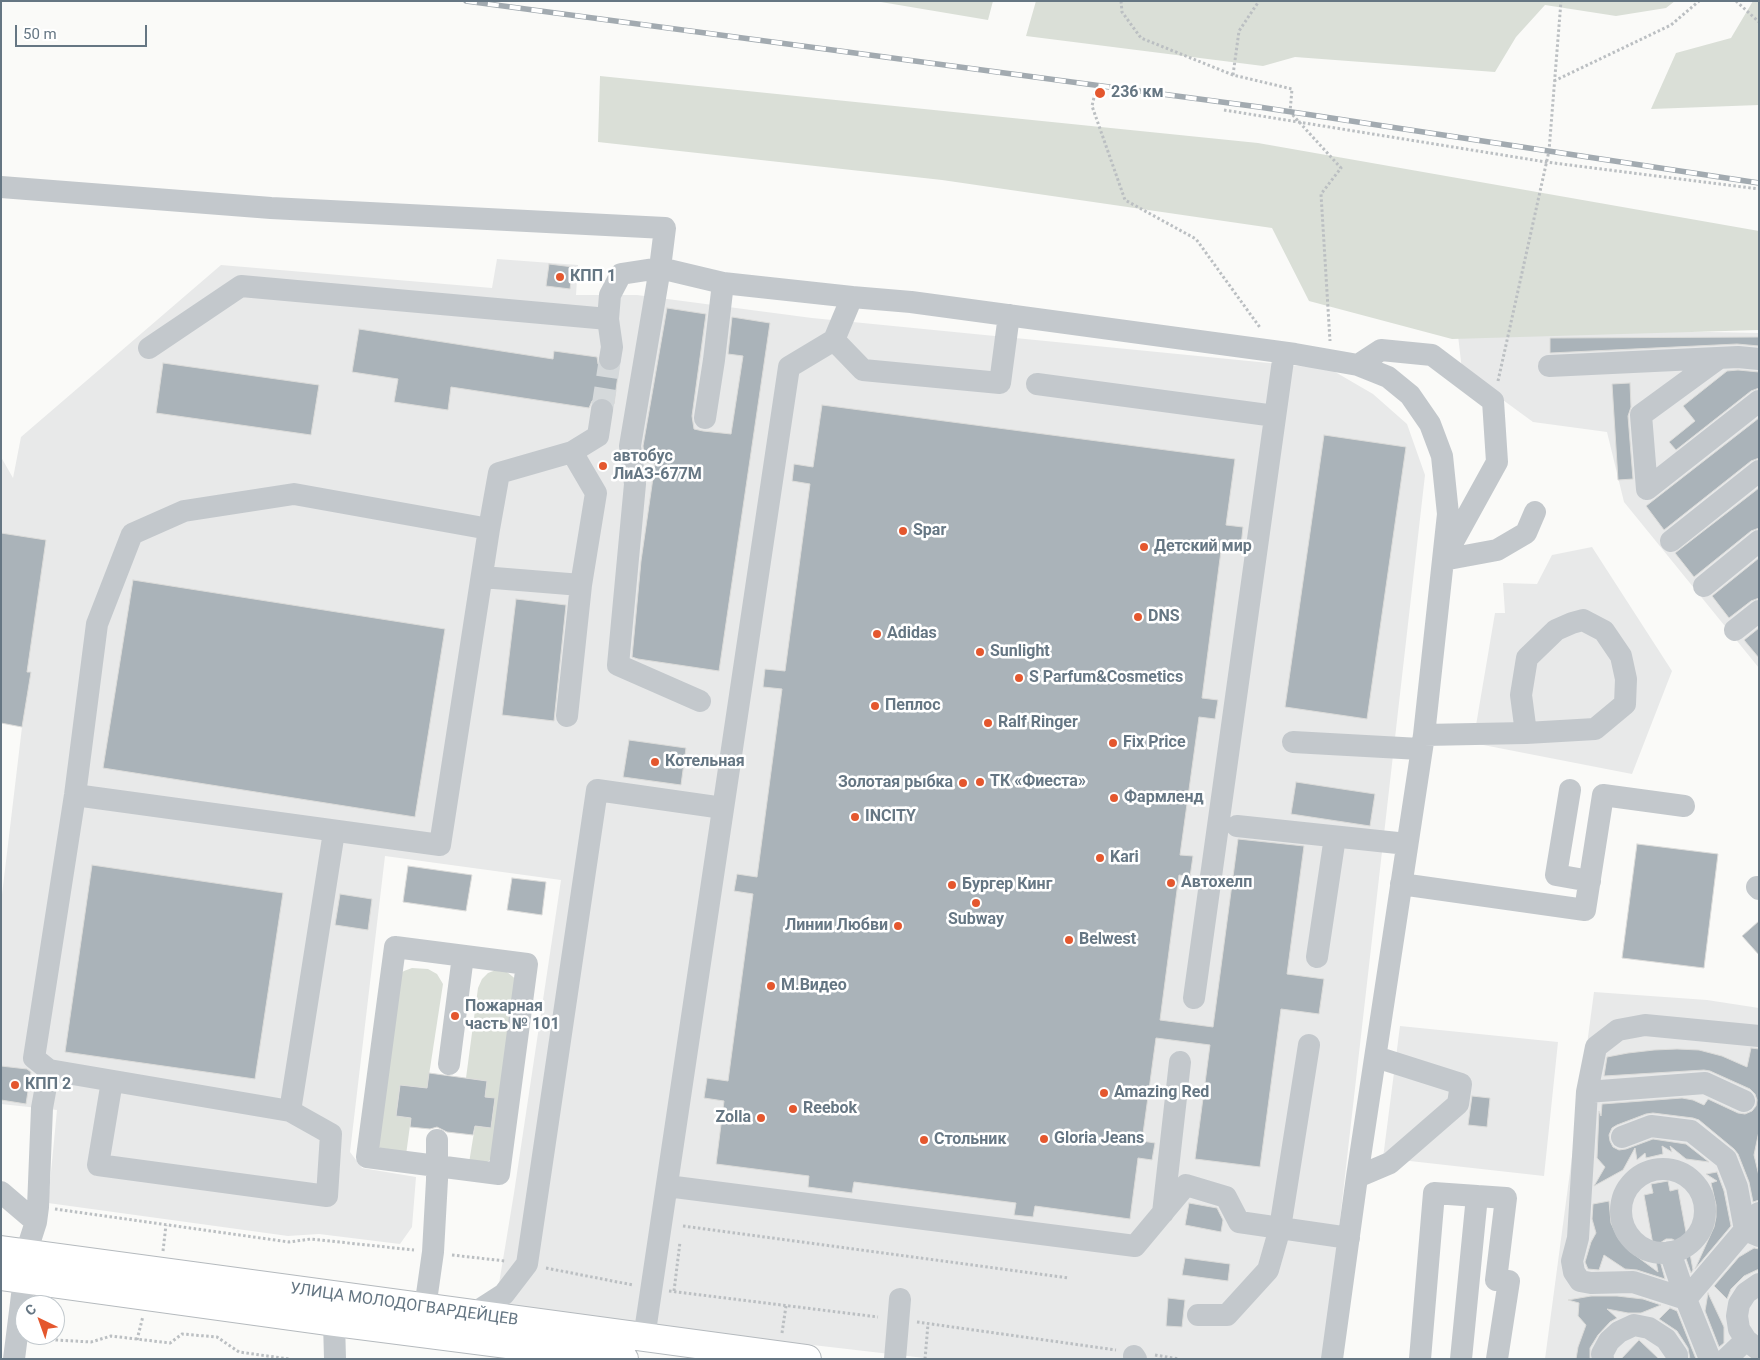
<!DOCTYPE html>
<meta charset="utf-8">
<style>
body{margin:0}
#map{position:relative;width:1760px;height:1360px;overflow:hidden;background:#fafaf8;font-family:Roboto,sans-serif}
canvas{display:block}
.frame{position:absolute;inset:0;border:2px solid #657683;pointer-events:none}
.north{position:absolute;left:15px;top:1295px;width:50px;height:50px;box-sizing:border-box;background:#fff;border:1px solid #c1c8cd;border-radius:50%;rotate:318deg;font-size:14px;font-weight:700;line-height:20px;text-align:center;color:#657683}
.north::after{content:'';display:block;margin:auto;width:18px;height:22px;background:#e4572e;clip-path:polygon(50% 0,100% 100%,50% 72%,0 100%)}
.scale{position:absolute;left:15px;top:25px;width:132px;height:22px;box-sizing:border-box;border:2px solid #657683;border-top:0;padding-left:6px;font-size:15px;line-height:18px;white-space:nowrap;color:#657683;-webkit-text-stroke:4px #fff;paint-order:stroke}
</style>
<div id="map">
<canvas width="1760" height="1360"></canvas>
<div class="frame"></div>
<div class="north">С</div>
<div class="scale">50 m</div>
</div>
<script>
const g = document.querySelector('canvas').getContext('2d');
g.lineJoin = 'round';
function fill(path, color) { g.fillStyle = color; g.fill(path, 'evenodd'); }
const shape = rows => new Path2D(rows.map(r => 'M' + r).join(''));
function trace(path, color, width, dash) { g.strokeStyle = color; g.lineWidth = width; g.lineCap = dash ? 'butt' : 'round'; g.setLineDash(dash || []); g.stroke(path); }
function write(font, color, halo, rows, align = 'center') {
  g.font = font + ' Roboto,sans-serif'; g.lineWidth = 5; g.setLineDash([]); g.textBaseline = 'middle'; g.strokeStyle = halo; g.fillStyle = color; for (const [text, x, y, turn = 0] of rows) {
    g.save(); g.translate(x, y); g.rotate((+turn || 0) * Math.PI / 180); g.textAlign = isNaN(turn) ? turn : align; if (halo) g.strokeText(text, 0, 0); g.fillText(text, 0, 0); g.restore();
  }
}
fill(shape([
 [497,259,578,265,576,295,637,295,812,318,1330,369,1373,394,1407,424,1425,475,1325,1351,1322,1359,933,1359,495,1308,514,1193,561,880,385,856,350,1152,362,1168,416,1177,412,1227,400,1244,319,1234,288,1236,48,1203,57,1110,1,1104,1,903,22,727,1,723,1,457,13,478,21,437,221,265,492,288],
 [1457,327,1759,333,1759,668,1624,502,1607,432,1533,422,1462,370],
 [1592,547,1672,671,1632,774,1473,743,1495,613,1505,613,1503,583,1537,584,1552,555],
 [1594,992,1707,1000,1759,1008,1759,1359,1545,1359],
 [1400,1026,1558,1042,1544,1176,1383,1158]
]), '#e8e9e9');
fill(shape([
 [875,1,993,1,988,20],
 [1036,1,1675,1,1666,8,1616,16,1545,5,1516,37,1495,72,1295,57,1263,66,1026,36],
 [1753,1,1759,1,1759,105,1651,109,1676,53,1731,38],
 [600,76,1258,143,1759,231,1759,330,1452,339,1309,301,1272,228,942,180,598,142],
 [412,968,428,969,437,974,443,984,427,1088,400,1085,396,1115,411,1118,406,1155,381,1150,377,1144,398,975,404,971],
 [496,970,507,972,518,981,493,1155,489,1161,483,1164,469,1163,475,1126,491,1128,495,1099,485,1097,487,1081,466,1078,478,988,482,979,488,973]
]), '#dadfd7');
const building = shape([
 [549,264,573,267,570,289,546,286,549,264],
 [667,308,706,314,692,416,694,429,703,431,731,434,743,356,728,354,732,317,770,323,719,671,638,659,632,657,641,561,655,464,645,462,643,446,667,308],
 [359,329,553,359,554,351,597,357,598,364,602,369,608,372,614,371,619,368,614,404,610,400,604,397,597,398,592,401,589,408,451,387,448,410,394,402,398,379,352,372,359,329],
 [1759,337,1759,346,1737,344,1550,353,1550,338,1759,337],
 [163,363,319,385,311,435,156,413,163,363],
 [1738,370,1759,372,1759,388,1751,391,1676,450,1669,442,1695,421,1683,406,1727,371,1738,370],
 [1630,383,1631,407,1628,416,1633,479,1618,480,1612,384,1630,383],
 [822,405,1235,459,1226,525,1243,527,1241,546,1222,543,1202,698,1218,700,1215,719,1199,717,1180,855,1193,856,1190,877,1179,875,1160,1020,1213,1027,1238,839,1304,846,1287,974,1324,979,1319,1014,1281,1009,1260,1167,1195,1159,1210,1045,1156,1038,1142,1141,1155,1143,1152,1160,1138,1158,1130,1219,1035,1206,1033,1217,1014,1215,1016,1203,854,1182,852,1193,808,1187,809,1176,716,1164,724,1101,704,1098,707,1078,728,1081,753,894,734,891,737,874,757,877,782,689,763,687,765,669,785,671,810,484,792,481,794,464,813,467,822,405],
 [1759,418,1759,458,1751,461,1664,530,1646,506,1759,418],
 [1324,435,1406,447,1367,719,1285,707,1324,435],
 [1759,488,1759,528,1751,531,1694,577,1675,553,1759,488],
 [1,533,46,540,27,672,31,672,22,727,1,723,1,533],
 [1759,558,1759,598,1751,601,1729,618,1712,596,1759,558],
 [133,580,445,629,415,817,103,768,133,580],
 [516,599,566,605,554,721,502,715,516,599],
 [1759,628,1759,658,1744,640,1759,628],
 [629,740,686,748,681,785,623,777,629,740],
 [1296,782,1375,794,1370,826,1291,814,1296,782],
 [1637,844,1718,854,1704,968,1622,958,1637,844],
 [92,865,283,893,255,1079,65,1052,92,865],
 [408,866,472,875,466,911,403,902,408,866],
 [512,878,546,882,542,915,507,910,512,878],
 [340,894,372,899,368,930,335,925,340,894],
 [1759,921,1759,955,1742,936,1759,921],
 [1751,1048,1759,1049,1759,1131,1754,1155,1759,1176,1759,1200,1753,1202,1749,1182,1738,1154,1734,1149,1699,1120,1693,1118,1653,1113,1646,1114,1617,1125,1612,1128,1609,1135,1610,1141,1613,1147,1619,1150,1626,1149,1653,1139,1686,1144,1709,1162,1686,1159,1670,1146,1672,1152,1662,1146,1663,1154,1646,1158,1645,1153,1637,1160,1635,1148,1623,1170,1594,1186,1605,1167,1597,1158,1599,1111,1601,1116,1602,1104,1682,1098,1693,1100,1704,1105,1708,1099,1738,1113,1745,1114,1752,1111,1756,1106,1757,1100,1755,1094,1750,1089,1710,1071,1704,1070,1604,1076,1607,1057,1628,1053,1654,1050,1677,1049,1699,1050,1722,1056,1747,1067,1751,1048],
 [1,1066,27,1069,31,1072,26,1104,1,1100,1,1066],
 [429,1073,487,1081,485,1097,495,1098,491,1128,475,1126,473,1135,447,1132,437,1127,430,1129,410,1127,411,1118,396,1116,400,1085,427,1088,429,1073],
 [1472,1096,1490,1098,1487,1127,1468,1125,1472,1096],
 [1717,1172,1724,1191,1731,1226,1695,1269,1714,1227,1716,1217,1716,1205,1711,1183,1717,1181,1706,1174,1717,1172],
 [1668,1181,1670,1191,1678,1189,1693,1270,1691,1273,1682,1247,1678,1242,1672,1239,1666,1239,1660,1243,1657,1250,1665,1279,1637,1270,1625,1269,1604,1255,1599,1270,1588,1269,1585,1262,1591,1242,1596,1233,1592,1219,1593,1204,1609,1201,1611,1223,1618,1238,1628,1250,1658,1272,1644,1195,1653,1193,1651,1184,1668,1181],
 [1189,1203,1217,1208,1223,1220,1221,1232,1185,1225,1189,1203],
 [1754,1248,1759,1249,1759,1269,1744,1276,1731,1289,1727,1299,1714,1286,1739,1257,1754,1248],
 [1185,1258,1230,1264,1228,1281,1182,1275,1185,1258],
 [1708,1293,1724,1327,1724,1343,1719,1347,1705,1311,1708,1293],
 [1591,1296,1617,1296,1643,1299,1661,1305,1641,1313,1628,1313,1607,1309,1617,1318,1610,1322,1598,1335,1590,1348,1590,1359,1576,1359,1578,1347,1586,1325,1578,1316,1579,1303,1568,1300,1591,1296],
 [1168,1298,1185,1300,1182,1327,1166,1326,1168,1298],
 [1670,1308,1677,1311,1696,1359,1690,1359,1688,1348,1677,1331,1659,1319,1670,1308],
 [1639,1340,1659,1359,1621,1359,1639,1340]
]);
fill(building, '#aab3b9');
trace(building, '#dcdcda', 1);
trace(shape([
 [602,410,610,359]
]), '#d5d9db', 22, [22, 11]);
const major = shape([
 [1,1250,807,1359],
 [1,1276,334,1322,624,1359]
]);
trace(major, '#b5babe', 30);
trace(shape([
 [1121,1,1122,12,1141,38,1233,75,1292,89,1290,112,1341,168,1321,194,1330,341],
 [1736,1,1759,22],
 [1233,75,1239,31,1259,1],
 [1554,81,1671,25,1699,1],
 [1095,93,1092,106,1125,200,1196,239,1261,329],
 [1224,110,1546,162,1759,189],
 [1498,381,1549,151,1561,1],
 [55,1209,289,1242,311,1239,414,1250],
 [683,1226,1069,1278],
 [163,1251,166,1225],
 [452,1255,505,1261],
 [546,1268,633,1285],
 [669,1291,878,1317],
 [674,1291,680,1242],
 [917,1322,1116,1350],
 [782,1333,786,1306],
 [36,1336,56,1340,91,1342,111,1336,170,1343,182,1334,217,1337,239,1352,289,1359],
 [137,1340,143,1316],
 [1155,1355,1179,1359],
 [925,1359,928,1324]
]), '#bbbfc2', 3, [2.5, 2.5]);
trace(shape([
 [1,187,271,208,665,228,660,268,630,446,635,484,618,665,700,701],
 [834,340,863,370,1000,383,1009,315],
 [149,348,241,286,608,319],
 [610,359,612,347,608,319,610,295,621,274,660,268,723,283,852,297],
 [1358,365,1381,350,1432,355,1493,401,1497,462,1443,560,1497,550,1526,533,1535,512],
 [1549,366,1738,357,1759,359],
 [1037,384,1275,416],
 [705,418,714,360,723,283],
 [1647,489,1641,415,1719,358],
 [1647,489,1759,401],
 [489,529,499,473,572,452,598,436,602,410],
 [1671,541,1759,471],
 [482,577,581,585],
 [1704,586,1759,541],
 [1735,630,1759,611],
 [567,716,581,585,596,493,572,452],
 [1424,735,1526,733,1595,729,1625,704,1626,679,1621,656,1604,631,1583,620,1572,623,1556,630,1527,658,1521,695,1526,733],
 [1293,742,1420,749],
 [1570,790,1556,875,1590,881],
 [75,795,440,845,489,529,294,494,184,511,132,534,97,624,75,795,34,1058,49,1070,290,1111,334,832],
 [1237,826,1407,844],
 [1401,884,1585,910,1603,795,1684,806],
 [1757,887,1759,889],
 [395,947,527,964,499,1174,367,1157,395,947],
 [1317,957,1335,837],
 [1194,998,1284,353],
 [449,1064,463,956],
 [112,1081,98,1165,327,1196,331,1134,290,1111],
 [1587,1092,1705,1083,1744,1101],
 [1622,1137,1651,1126,1691,1131,1726,1159,1737,1187,1745,1230,1759,1236],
 '1621 1211a42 42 0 1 1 84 0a42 42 0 1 1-84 0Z',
 [1357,1177,1390,1163,1458,1104,1461,1084,1376,1057],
 [667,1186,1135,1246,1186,1185,1226,1197,1239,1222,1349,1238],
 [1,1192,36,1222],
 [1163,1213,1180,1062],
 [1670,1252,1686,1299,1759,1213],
 [26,1253,36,1222,38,1207,42,1108,49,1070],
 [1759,1284,1746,1293,1739,1304,1737,1316,1739,1329,1746,1340,1759,1350],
 [425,1308,433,1252,437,1180,437,1140],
 [473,1314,504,1294,527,1264,597,790,723,808],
 [1198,1315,1227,1315,1268,1270,1280,1228,1309,1045],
 [334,1322,335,1359],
 [644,1338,789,367,834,340,852,297,911,302,1295,354,1358,365,1388,377,1410,395,1430,424,1442,456,1448,514,1424,735,1357,1177,1332,1359],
 [1134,1356,1136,1359],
 [14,1359,24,1279],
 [895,1359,900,1299],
 [1420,1359,1434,1193,1506,1198,1496,1280],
 [1461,1359,1477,1196],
 [1497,1359,1509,1281],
 [1603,1359,1602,1354,1609,1341,1619,1332,1634,1325,1649,1328,1666,1339,1677,1355,1677,1359],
 [1710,1359,1686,1299,1633,1282,1591,1283,1580,1281,1574,1272,1572,1261,1578,1238,1587,1092,1596,1047,1618,1030,1645,1025,1759,1036],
 [1726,1359,1746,1340]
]), '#c3c8cc', 22);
trace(major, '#fff', 28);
const rail = shape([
 [466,1,1259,107,1759,183]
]);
trace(rail, '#a2aab0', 5.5);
trace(rail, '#fff', 4, [11]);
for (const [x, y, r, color] of [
 [1100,93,6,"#e4572e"],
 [560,277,5,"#e4572e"],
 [603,466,5,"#e4572e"],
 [903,531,5,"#e4572e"],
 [1144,547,5,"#e4572e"],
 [1138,617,5,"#e4572e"],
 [877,634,5,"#e4572e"],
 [980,652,5,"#e4572e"],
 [1019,678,5,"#e4572e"],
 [875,706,5,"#e4572e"],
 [988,723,5,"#e4572e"],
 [1113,743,5,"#e4572e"],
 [655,762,5,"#e4572e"],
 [980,782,5,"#e4572e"],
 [963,783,5,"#e4572e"],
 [1114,798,5,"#e4572e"],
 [855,817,5,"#e4572e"],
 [1100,858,5,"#e4572e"],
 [1171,883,5,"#e4572e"],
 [952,885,5,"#e4572e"],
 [976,903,5,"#e4572e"],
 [898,926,5,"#e4572e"],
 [1069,940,5,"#e4572e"],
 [771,986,5,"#e4572e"],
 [455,1016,5,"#e4572e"],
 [15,1085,5,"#e4572e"],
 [1104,1093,5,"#e4572e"],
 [793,1109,5,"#e4572e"],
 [761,1118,5,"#e4572e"],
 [1044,1139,5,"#e4572e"],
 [924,1140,5,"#e4572e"]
]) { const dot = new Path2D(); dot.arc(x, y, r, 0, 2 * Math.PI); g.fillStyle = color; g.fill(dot); trace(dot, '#fff', 2); }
write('bold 16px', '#657683', '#fff', [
 ["236 км",1111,93],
 ["КПП 1",570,277],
 ["автобус",613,457],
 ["ЛиАЗ-677М",613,475],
 ["Spar",913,531],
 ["Детский мир",1154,547],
 ["DNS",1148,617],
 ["Adidas",887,634],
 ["Sunlight",990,652],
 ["S Parfum&Cosmetics",1029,678],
 ["Пеплос",885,706],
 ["Ralf Ringer",998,723],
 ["Fix Price",1123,743],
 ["Котельная",665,762],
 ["ТК «Фиеста»",990,782],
 ["Золотая рыбка",953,783,"right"],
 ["Фармленд",1124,798],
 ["INCITY",865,817],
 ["Kari",1110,858],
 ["Автохелп",1181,883],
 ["Бургер Кинг",962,885],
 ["Subway",976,920,"center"],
 ["Линии Любви",888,926,"right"],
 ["Belwest",1079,940],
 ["М.Видео",781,986],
 ["Пожарная",465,1007],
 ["часть № 101",465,1025],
 ["КПП 2",25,1085],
 ["Amazing Red",1114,1093],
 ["Reebok",803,1109],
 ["Zolla",751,1118,"right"],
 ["Gloria Jeans",1054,1139],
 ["Стольник",934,1140]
], 'left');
write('16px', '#657683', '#fff', [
 ["УЛИЦА МОЛОДОГВАРДЕЙЦЕВ",404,1305,8]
]);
</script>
